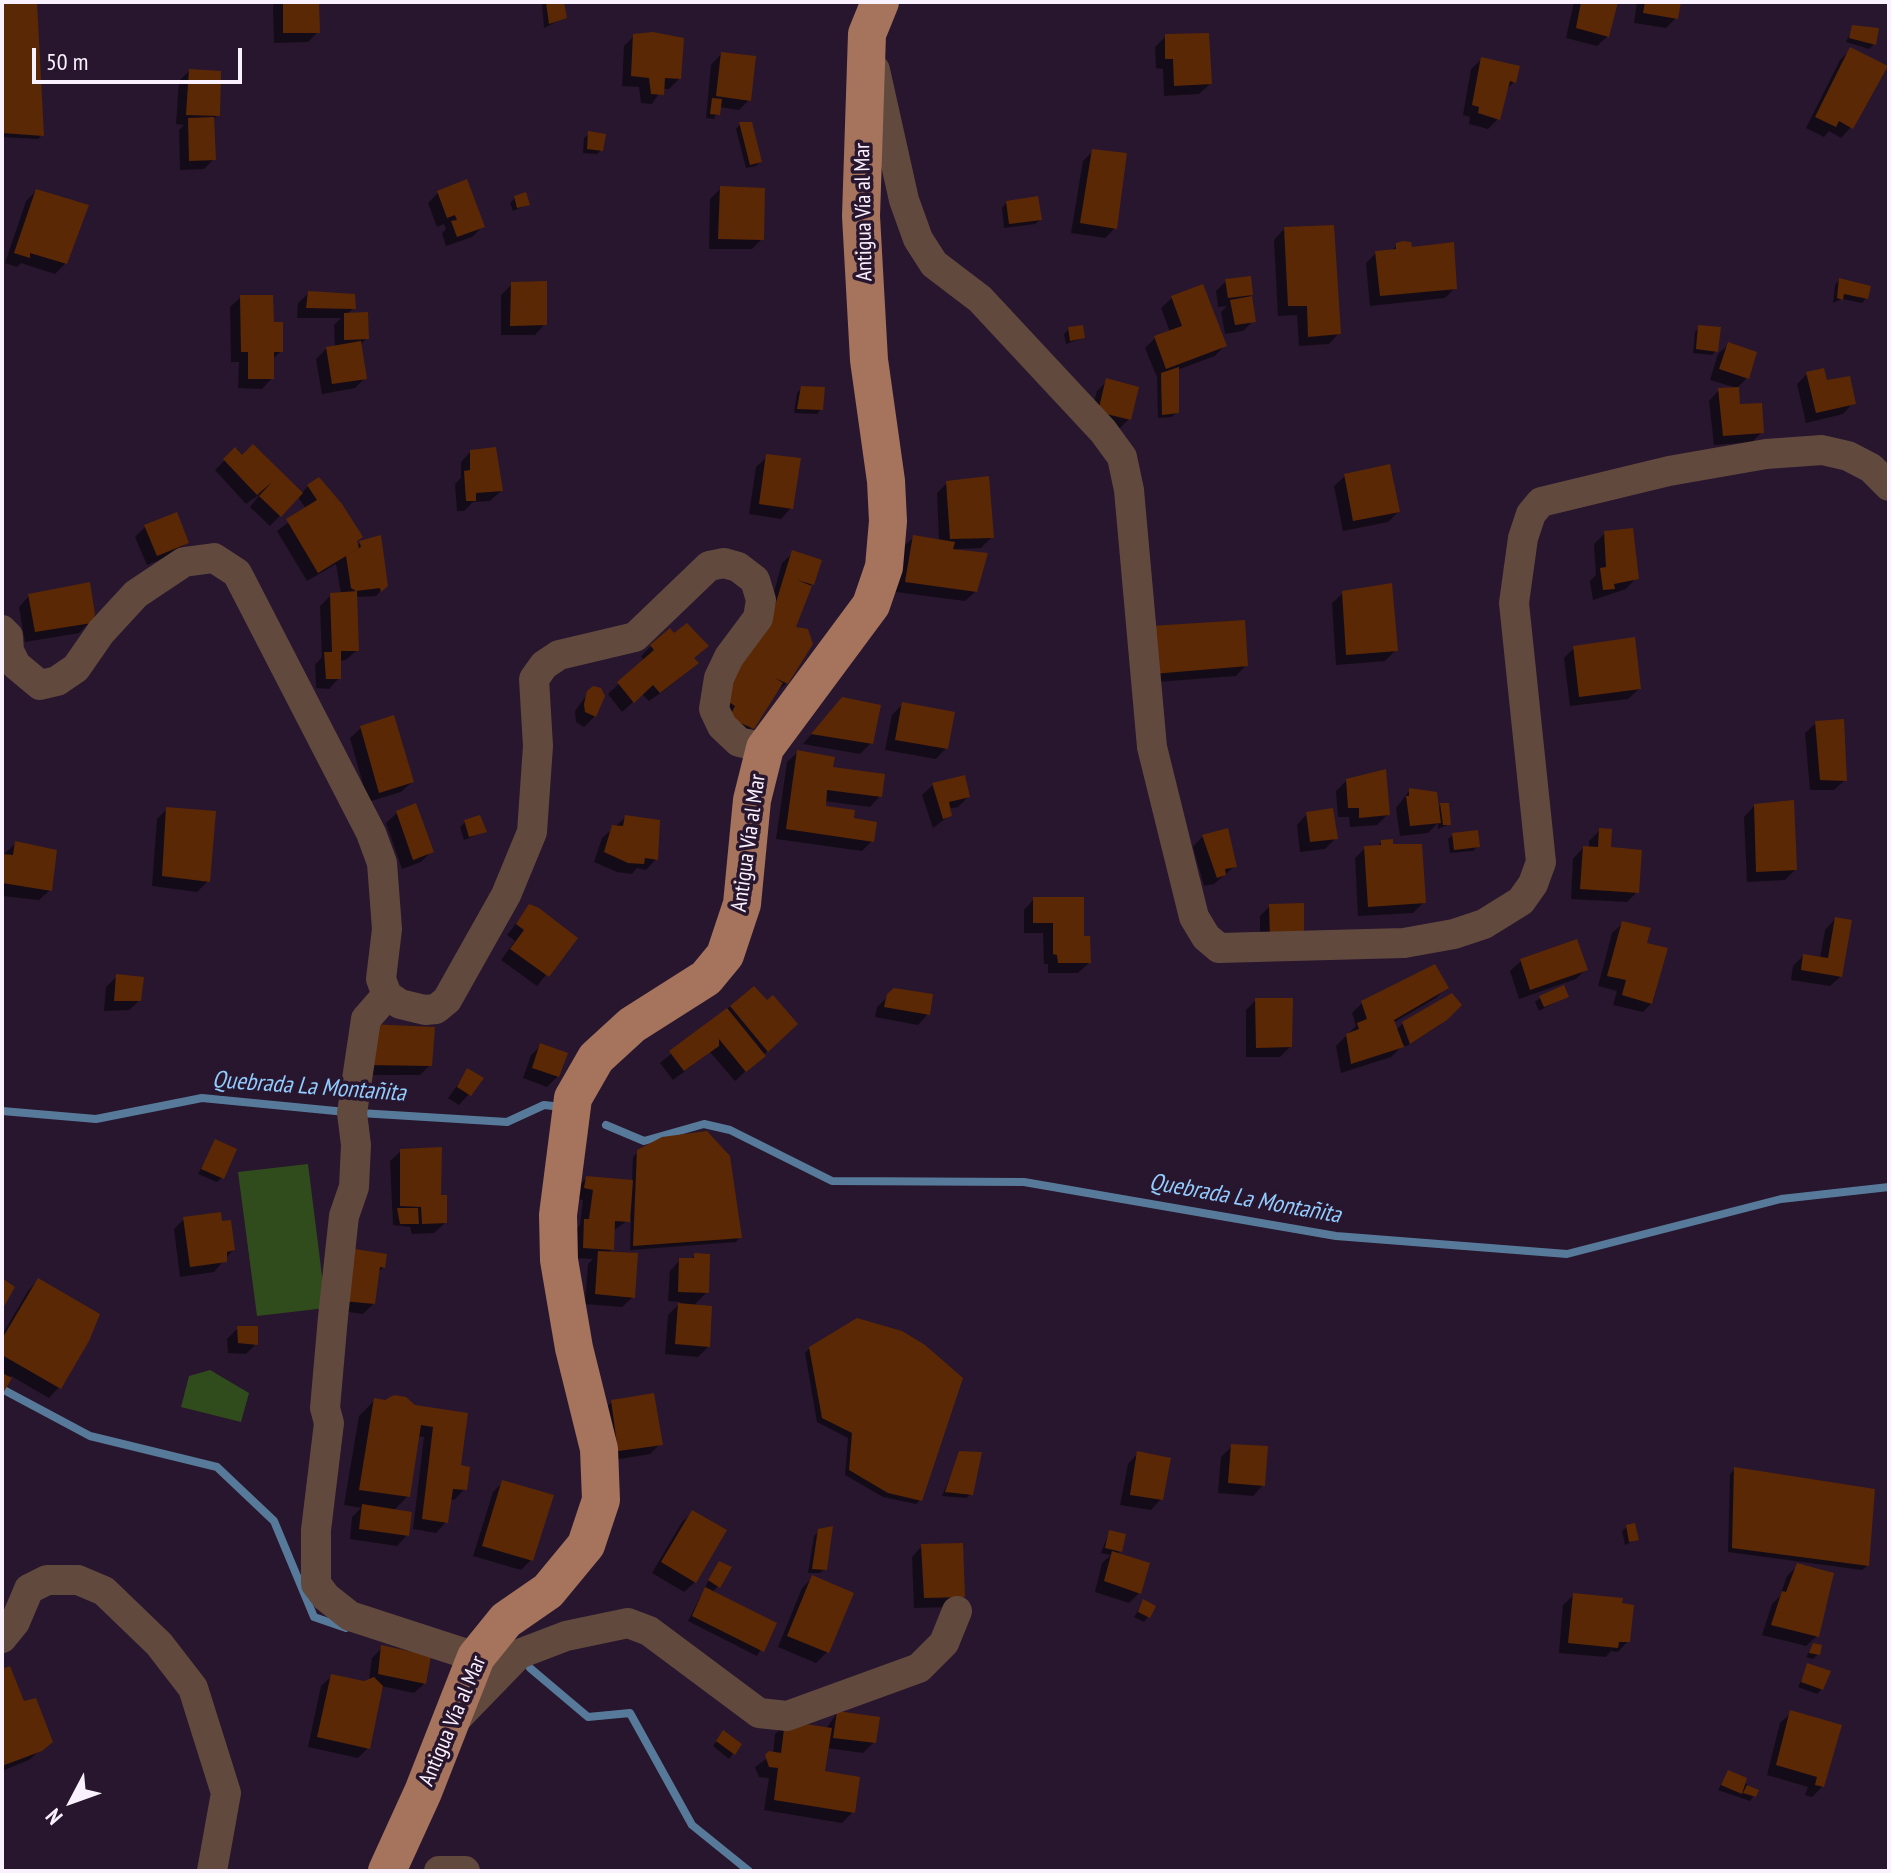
<!DOCTYPE html>
<meta charset="utf-8">
<style>
body{margin:0}
#map{position:relative;width:1891px;height:1873px;overflow:hidden;background:#27162d;font-family:"PT Sans Narrow",sans-serif}
canvas{display:block}
.frame{position:absolute;inset:0;border:4px solid #faf1fe;pointer-events:none}
.north{position:absolute;left:32px;top:1761px;width:80px;height:80px;-webkit-text-stroke:6px #27162d;paint-order:stroke;rotate:229deg;font-size:22px;font-weight:700;line-height:32px;text-align:center;color:#faf1fe}
.north::after{content:'';display:block;margin:auto;width:28px;height:36px;background:#faf1fe;clip-path:polygon(50% 0,100% 100%,50% 72%,0 100%)}
.scale{position:absolute;left:32px;top:48px;width:210px;height:36px;box-sizing:border-box;border:4px solid #faf1fe;border-top:0;padding-left:10px;font-size:24px;line-height:28px;white-space:nowrap;color:#faf1fe;-webkit-text-stroke:6px #27162d;paint-order:stroke}
</style>
<div id="map">
<canvas width="1891" height="1873"></canvas>
<div class="frame"></div>
<div class="north">N</div>
<div class="scale">50 m</div>
</div>
<script>
const g = document.querySelector('canvas').getContext('2d');
g.lineJoin = 'round';
function fill(path, color) { g.fillStyle = color; g.fill(path, 'evenodd'); }
const shape = rows => new Path2D(rows.map(r => 'M' + r).join(''));
function trace(path, color, width, dash) { g.strokeStyle = color; g.lineWidth = width; g.lineCap = dash ? 'butt' : 'round'; g.setLineDash(dash || []); g.stroke(path); }
function write(font, color, halo, rows, align = 'center') {
  g.font = font + ' "PT Sans Narrow",sans-serif'; g.lineWidth = 7; g.setLineDash([]); g.textBaseline = 'middle'; g.strokeStyle = halo; g.fillStyle = color; for (const [text, x, y, turn = 0] of rows) {
    g.save(); g.translate(x, y); g.rotate((+turn || 0) * Math.PI / 180); g.textAlign = isNaN(turn) ? turn : align; if (halo) g.strokeText(text, 0, 0); g.fillText(text, 0, 0); g.restore();
  }
}
fill(shape([
 [308,1164,326,1308,257,1316,238,1172],
 [210,1370,249,1393,241,1422,181,1407,189,1376]
]), '#314c1c');
fill(shape([
 [2,2,35,2,42,135,38,139,2,137],
 [276,2,317,2,318,32,308,42,274,43,273,5],
 [562,2,564,18,544,28,542,3],
 [1574,2,1616,2,1608,36,1597,46,1566,38],
 [1637,2,1679,2,1676,18,1666,28,1634,23],
 [1853,27,1874,44,1869,49,1846,42],
 [634,36,682,40,679,79,669,89,662,89,652,104,641,103,639,87,622,86,624,46],
 [1166,36,1210,84,1199,94,1164,96,1163,69,1156,68,1155,47],
 [1851,49,1851,127,1841,138,1829,131,1824,137,1806,128,1840,60],
 [721,54,749,100,739,110,719,107,714,119,706,118,711,65],
 [1482,59,1514,82,1505,91,1498,119,1488,129,1469,124,1470,117,1463,115,1471,69],
 [189,71,218,115,212,120,214,159,204,169,180,170,179,130,184,125,176,124,179,81],
 [740,124,760,162,756,166,746,168,736,129],
 [589,134,601,150,597,154,583,153,584,138],
 [1093,151,1115,228,1105,238,1071,233,1083,161],
 [721,188,762,239,752,249,709,249,710,199],
 [36,191,66,263,55,274,21,263,17,267,5,263,26,201],
 [438,193,483,226,472,237,446,246,442,233,446,229,444,224,437,227,428,203],
 [515,198,528,204,513,211,510,203],
 [1006,203,1040,220,1035,224,1004,228,1002,208],
 [1284,229,1339,333,1329,344,1299,346,1297,315,1278,316,1274,240],
 [1397,245,1410,249,1455,288,1445,298,1370,306,1366,263,1376,253,1391,251],
 [1249,279,1253,321,1243,331,1225,334,1221,312,1227,306,1218,307,1216,291,1226,281],
 [1839,280,1866,298,1862,303,1842,299,1833,303,1835,285],
 [512,284,545,324,535,335,501,335,501,295],
 [1202,286,1225,345,1215,356,1177,370,1177,412,1172,417,1158,418,1157,377,1145,348,1155,338,1170,332,1161,308,1172,298],
 [309,293,354,308,347,314,367,338,360,345,365,378,355,388,322,394,316,359,326,349,335,348,334,325,341,318,297,318,298,303],
 [241,297,272,324,281,351,272,360,272,378,262,389,238,388,239,362,231,362,230,307],
 [1699,327,1716,351,1712,355,1693,353,1695,332],
 [1069,329,1083,338,1066,344,1064,334],
 [1729,344,1747,378,1737,388,1710,380,1718,354],
 [1807,374,1826,382,1853,403,1843,414,1806,423,1797,384],
 [1107,381,1129,419,1119,429,1089,422,1097,391],
 [802,388,821,409,817,414,794,413,797,393],
 [1719,390,1762,432,1752,442,1714,445,1709,401],
 [235,450,242,458,301,494,308,486,357,546,360,543,386,585,376,596,356,597,357,650,346,660,339,661,339,678,329,689,316,688,315,665,322,657,320,606,331,595,341,594,336,564,307,581,277,531,306,509,298,497,270,526,250,507,260,494,246,504,215,470],
 [471,451,501,491,490,501,473,502,464,511,457,511,455,484,461,478,461,462],
 [767,457,791,508,781,519,749,514,756,467],
 [1345,476,1398,512,1388,522,1343,531,1334,486],
 [947,483,992,537,981,548,956,549,986,555,976,591,965,601,896,592,903,547,914,537,939,541,937,493],
 [145,527,187,542,176,553,147,565,135,537],
 [1605,533,1636,578,1626,589,1593,600,1590,581,1596,575,1594,544],
 [793,553,820,562,794,628,787,683,775,693,744,738,715,710,765,625,782,563],
 [1343,593,1396,650,1385,661,1336,665,1332,603],
 [29,596,90,622,79,633,25,642,19,607],
 [1141,639,1246,665,1236,676,1143,683],
 [651,646,693,658,686,673,666,689,649,701,642,694,622,712,608,694,644,661,641,656],
 [1574,648,1639,689,1628,699,1570,706,1564,658],
 [591,689,595,716,584,727,576,722,575,711],
 [903,704,946,748,936,759,885,750,892,715],
 [832,710,871,743,860,754,803,744],
 [1816,723,1845,780,1834,790,1810,790,1805,733],
 [361,728,412,782,401,792,368,802,350,738],
 [798,752,880,796,870,807,824,801,823,808,852,819,872,841,862,851,776,839,787,762],
 [1347,780,1388,814,1377,825,1350,827,1349,817,1338,817,1336,791],
 [933,785,968,797,958,807,948,809,950,815,933,828,922,795],
 [1410,790,1437,809,1441,805,1449,824,1438,829,1438,823,1428,833,1400,836,1396,808],
 [415,806,432,851,421,862,402,869,386,823,397,813],
 [1754,806,1795,870,1785,880,1747,882,1744,817],
 [167,809,208,881,197,892,152,886,157,819],
 [1307,814,1336,838,1325,849,1300,852,1297,825],
 [626,817,656,859,646,870,637,868,632,874,617,872,594,862,602,838],
 [465,822,484,832,464,840,460,827],
 [1600,830,1637,892,1627,902,1571,899,1573,859,1583,848,1589,848,1589,841],
 [1453,835,1478,846,1473,851,1450,853,1448,839],
 [1203,836,1235,866,1214,884,1204,886,1193,847],
 [1382,841,1424,902,1413,913,1358,916,1355,858,1365,848,1376,848],
 [16,843,50,890,39,900,2,896,2,856],
 [1034,899,1082,938,1089,963,1078,973,1048,973,1048,964,1044,964,1043,933,1024,933,1024,910],
 [1270,906,1291,946,1260,948,1260,916],
 [529,907,575,938,537,986,501,960,515,941,507,935],
 [1835,919,1841,976,1830,986,1791,980,1793,966,1803,956,1820,958,1825,930],
 [1623,923,1645,944,1666,950,1653,1002,1643,1012,1613,1005,1617,991,1598,986,1612,933],
 [1521,961,1586,969,1576,979,1519,999,1510,971],
 [117,976,140,1000,129,1010,104,1011,106,987],
 [753,988,785,1035,735,1081,710,1052,673,1080,660,1063],
 [1446,988,1436,998,1393,1023,1396,1030,1403,1023,1460,1005,1440,1025,1405,1047,1404,1044,1391,1057,1341,1073,1336,1046,1356,1026,1352,1013,1363,1002],
 [894,991,928,1014,918,1025,875,1017,877,1007],
 [1566,996,1539,1011,1535,1002,1540,998],
 [1256,1000,1290,1047,1280,1057,1246,1057,1246,1010],
 [358,1036,430,1065,420,1075,356,1075],
 [541,1045,558,1076,547,1087,523,1078,531,1055],
 [468,1071,469,1094,459,1105,448,1098],
 [216,1141,222,1178,217,1182,198,1174],
 [401,1151,439,1197,445,1223,434,1233,412,1234,410,1227,393,1225,390,1161],
 [638,1152,740,1237,736,1242,630,1250,631,1218,613,1231,612,1249,608,1254,633,1297,622,1307,585,1304,588,1264,593,1259,573,1258,574,1231,580,1225,583,1200,575,1198,576,1189,586,1178,632,1182,633,1157],
 [184,1219,233,1250,214,1272,180,1277,174,1229],
 [695,1255,707,1292,693,1306,708,1347,698,1357,665,1354,668,1315,681,1302,668,1301,670,1271,680,1260,690,1260],
 [345,1262,384,1267,377,1273,373,1304,363,1314,334,1310],
 [38,1280,59,1387,49,1398,11,1376,2,1391,2,1335,28,1291],
 [238,1328,256,1344,246,1354,228,1353,227,1339],
 [810,1348,920,1500,916,1504,883,1497,845,1475,848,1438,817,1422,805,1353],
 [375,1400,424,1409,459,1467,465,1489,454,1500,449,1499,446,1522,436,1533,413,1529,424,1437,417,1436,408,1496,393,1511,407,1535,397,1546,350,1539,352,1517,361,1508,344,1505,359,1416],
 [612,1402,660,1444,650,1454,608,1461,601,1412],
 [1232,1446,1263,1485,1253,1496,1218,1493,1221,1457],
 [960,1453,971,1494,966,1498,942,1496],
 [1138,1453,1161,1499,1151,1510,1120,1505,1128,1464],
 [1735,1469,1867,1566,1862,1570,1728,1552,1730,1474],
 [503,1482,531,1560,521,1570,473,1556,493,1492],
 [693,1512,695,1582,684,1592,652,1573,682,1522],
 [1627,1527,1637,1539,1625,1545,1622,1531],
 [819,1531,825,1569,820,1573,808,1573,814,1536],
 [1109,1532,1139,1593,1129,1603,1095,1592,1102,1563,1111,1555,1101,1553],
 [922,1546,963,1596,953,1607,914,1608,912,1557],
 [1797,1566,1817,1636,1806,1646,1762,1635,1772,1604,1780,1596,1787,1576],
 [715,1568,718,1586,712,1592,775,1624,757,1656,688,1621],
 [813,1577,852,1594,827,1652,816,1663,778,1647,802,1588],
 [1574,1595,1628,1641,1618,1652,1611,1651,1606,1657,1559,1653,1563,1605],
 [1144,1602,1148,1617,1144,1622,1134,1617],
 [1813,1646,1818,1654,1813,1659,1806,1657],
 [382,1648,425,1683,414,1693,381,1686,368,1748,358,1758,308,1747,321,1686,332,1676,365,1683,369,1680,372,1658],
 [1808,1666,1822,1689,1817,1694,1798,1687],
 [2,1671,51,1741,29,1760,2,1771],
 [837,1713,874,1742,863,1753,827,1748,822,1773,853,1812,842,1823,764,1810,769,1778,759,1777,755,1767,773,1754,775,1734,786,1723,826,1729],
 [1791,1713,1823,1786,1812,1797,1805,1795,1808,1787,1767,1775,1780,1723],
 [719,1738,740,1745,729,1759,713,1746],
 [1728,1772,1757,1791,1750,1801,1718,1790]
]), '#0007');
trace(shape([
 [2,1111,96,1119,202,1098,346,1112],
 [360,1113,507,1122,544,1105,562,1107],
 [606,1125,644,1141,704,1124,730,1130,832,1181,1024,1182,1336,1236,1567,1254,1781,1199,1889,1187],
 [2,1389,90,1436,217,1467,274,1521,314,1617,346,1628],
 [530,1668,588,1717,630,1713,692,1825,749,1871]
]), '#587a9a', 8);
fill(shape([
 [2,2,37,2,44,136,2,133],
 [283,2,319,2,320,33,283,33],
 [546,2,564,2,567,18,549,24],
 [1581,2,1618,2,1609,37,1576,28],
 [1645,2,1681,2,1678,19,1643,13],
 [1852,25,1879,28,1876,45,1849,38],
 [653,32,684,38,681,79,665,78,664,95,651,94,649,78,631,76,633,34],
 [1209,33,1212,84,1174,86,1173,59,1165,59,1165,34],
 [1850,47,1888,66,1853,129,1839,121,1836,127,1815,117],
 [721,52,756,56,751,101,716,96],
 [1481,57,1520,66,1516,83,1510,81,1500,120,1478,113,1479,107,1472,105],
 [189,69,221,71,220,116,186,115],
 [712,98,722,99,720,115,710,114],
 [214,117,216,160,189,161,188,118],
 [739,122,752,122,762,162,750,165],
 [588,131,606,134,603,151,587,149],
 [1092,149,1127,153,1117,229,1080,223],
 [467,179,485,227,457,237,451,221,457,220,455,215,447,218,437,191],
 [720,186,765,188,764,240,718,239],
 [36,189,89,205,67,264,30,253,30,258,14,253],
 [526,192,530,205,517,208,514,196],
 [1038,196,1042,220,1009,224,1006,201],
 [1334,225,1341,334,1308,337,1307,306,1288,306,1284,227],
 [1403,241,1411,242,1412,247,1454,242,1457,289,1380,296,1375,251,1396,249,1396,243],
 [1251,276,1253,295,1228,298,1225,279],
 [1839,278,1871,286,1868,299,1844,294,1843,300,1837,298],
 [547,281,547,325,510,326,511,282],
 [1203,284,1227,346,1166,369,1154,336,1182,326,1171,296],
 [308,291,355,294,356,309,306,308],
 [240,295,273,295,274,322,283,322,283,352,274,352,274,379,248,379,248,352,241,352],
 [1252,296,1256,322,1235,325,1230,300],
 [368,312,369,339,344,340,344,313],
 [1083,325,1085,338,1070,341,1068,327],
 [1698,325,1721,327,1718,352,1696,349],
 [361,341,367,379,332,384,326,347],
 [1728,342,1757,352,1749,379,1719,369],
 [1179,367,1179,413,1162,415,1161,373],
 [1824,368,1827,380,1850,376,1856,404,1816,413,1806,372],
 [1106,378,1139,387,1131,420,1098,412],
 [801,386,825,387,823,410,797,409],
 [1739,387,1740,404,1762,403,1764,433,1723,436,1718,388],
 [253,444,303,493,281,517,259,496,272,482,257,495,223,459,235,447,242,455],
 [496,447,503,491,476,493,476,501,466,501,464,471,470,470,470,450],
 [766,454,801,458,793,509,759,504],
 [1390,464,1400,512,1353,521,1344,474],
 [989,476,994,538,950,539,946,481],
 [319,477,342,504,363,537,357,541,359,548,318,573,286,519,317,500,307,485],
 [177,512,189,543,157,556,144,525],
 [1633,528,1639,579,1614,584,1615,589,1603,590,1600,568,1606,567,1604,531],
 [381,535,388,586,381,592,380,588,356,591,351,588,346,556,361,547,359,541],
 [913,535,955,542,953,549,988,553,977,592,905,582],
 [792,550,822,560,814,585,797,580,812,586,796,627,808,629,813,644,788,684,775,678,783,683,754,729,729,718,735,706,724,699,721,691,773,612],
 [90,582,95,614,92,623,35,632,28,594],
 [1392,583,1398,651,1346,655,1342,591],
 [357,591,359,651,341,651,341,679,326,679,324,652,332,652,330,593],
 [1245,620,1248,666,1153,674,1150,626],
 [687,623,709,646,694,658,699,663,660,693,653,685,634,703,617,682,654,650,650,645,670,628,674,633],
 [1635,637,1641,689,1579,697,1573,646],
 [593,686,601,688,605,696,596,717,585,712,584,704,587,691],
 [842,697,881,705,873,744,811,734],
 [902,702,955,712,948,749,895,740],
 [394,715,414,782,379,793,360,726],
 [1844,719,1847,781,1820,780,1815,721],
 [797,750,835,757,833,767,885,774,882,797,827,790,826,806,855,810,854,818,877,822,874,842,786,829],
 [1386,769,1390,815,1359,818,1359,808,1348,808,1346,779],
 [965,775,970,797,949,802,952,816,943,819,932,783],
 [1409,788,1437,792,1441,823,1410,826,1406,796,1409,796],
 [1794,800,1797,870,1756,872,1754,804],
 [416,803,434,852,413,860,396,811],
 [1440,803,1449,803,1451,825,1443,825],
 [166,807,216,811,210,882,162,876],
 [1333,808,1338,839,1310,842,1306,812],
 [480,815,487,832,469,837,464,820],
 [625,815,660,820,658,860,645,858,644,864,628,863,604,852,612,825,623,826],
 [1228,828,1237,867,1225,869,1226,875,1217,878,1202,835],
 [1599,828,1612,829,1611,847,1642,850,1639,893,1580,889,1583,846,1598,847],
 [1478,830,1480,847,1454,850,1452,833],
 [1393,839,1393,844,1422,844,1426,903,1368,907,1364,846,1381,845,1381,840],
 [15,841,57,850,52,891,2,883,2,854,13,855],
 [1033,897,1084,897,1084,936,1090,936,1091,963,1058,963,1057,955,1053,954,1053,923,1033,923],
 [1304,903,1304,937,1270,938,1269,904],
 [529,904,539,908,578,938,549,977,510,949,524,930,516,924],
 [1835,917,1852,920,1842,977,1801,970,1803,954,1828,958],
 [1622,921,1651,928,1647,943,1668,948,1652,1004,1622,995,1626,980,1607,976],
 [1577,939,1588,970,1530,990,1520,959],
 [1435,964,1449,988,1394,1020,1404,1047,1351,1064,1346,1034,1359,1029,1357,1023,1367,1019,1361,1001],
 [116,974,144,977,141,1001,114,1001],
 [1564,985,1569,997,1544,1007,1539,996],
 [754,986,767,1000,773,995,798,1024,768,1052,730,1006],
 [894,988,933,994,930,1015,884,1007,887,994],
 [1452,993,1462,1005,1447,1020,1410,1044,1402,1022],
 [1255,998,1293,998,1292,1047,1256,1048],
 [727,1008,766,1056,746,1072,719,1039,719,1046,684,1071,669,1051],
 [368,1024,435,1027,432,1066,366,1065],
 [540,1043,568,1053,559,1077,532,1068],
 [467,1068,484,1078,471,1096,457,1087],
 [707,1131,730,1156,742,1238,633,1246,637,1150,662,1137],
 [215,1139,237,1149,224,1179,201,1169],
 [442,1147,441,1195,447,1195,447,1223,422,1224,421,1207,400,1206,400,1149],
 [586,1176,633,1180,630,1222,615,1221,614,1250,583,1248,584,1219,589,1219,593,1190,584,1188],
 [397,1208,418,1208,419,1224,400,1224],
 [221,1212,222,1221,231,1220,235,1250,227,1252,227,1262,190,1267,183,1217],
 [355,1249,387,1254,385,1268,380,1267,375,1304,343,1301],
 [598,1251,638,1253,635,1298,595,1294],
 [694,1253,710,1254,709,1293,678,1292,679,1258,694,1258],
 [2,1278,15,1287,2,1310],
 [38,1278,100,1314,89,1341,61,1389,2,1355,2,1339],
 [678,1303,712,1306,710,1347,675,1344],
 [857,1318,902,1331,925,1345,963,1378,922,1501,888,1493,849,1470,852,1433,822,1418,809,1347],
 [237,1326,258,1326,258,1345,238,1343],
 [2,1373,12,1378,2,1395],
 [654,1393,663,1445,618,1451,611,1400],
 [394,1395,406,1397,415,1405,468,1413,461,1465,470,1467,467,1490,453,1489,448,1523,422,1519,433,1427,421,1425,410,1497,359,1490,374,1398,385,1400],
 [1231,1444,1268,1446,1265,1486,1228,1483],
 [959,1451,982,1452,973,1495,945,1492],
 [1137,1451,1171,1458,1163,1500,1130,1495],
 [1734,1467,1875,1489,1869,1566,1732,1548],
 [502,1480,554,1495,533,1561,482,1546],
 [362,1504,412,1512,409,1536,359,1529],
 [692,1510,727,1530,696,1583,661,1562],
 [1635,1523,1639,1540,1629,1542,1626,1525],
 [833,1526,827,1570,812,1569,818,1529],
 [1109,1530,1126,1534,1122,1552,1105,1548],
 [963,1543,965,1597,924,1598,921,1544],
 [1112,1551,1150,1563,1141,1594,1104,1581],
 [719,1561,732,1567,720,1588,708,1580],
 [1797,1563,1834,1573,1819,1637,1771,1625,1782,1591,1786,1592],
 [812,1575,854,1593,829,1653,787,1636],
 [705,1587,777,1623,764,1652,692,1616],
 [1573,1593,1623,1598,1622,1603,1634,1605,1630,1642,1619,1642,1618,1648,1568,1643],
 [1143,1599,1156,1606,1150,1618,1138,1612],
 [1813,1643,1822,1645,1820,1655,1809,1653],
 [381,1645,431,1656,426,1684,378,1674],
 [1807,1663,1831,1671,1823,1690,1801,1682],
 [10,1666,24,1701,36,1698,53,1742,42,1751,2,1766,2,1669],
 [331,1674,364,1681,374,1677,383,1686,370,1749,317,1737],
 [1790,1710,1842,1725,1824,1787,1815,1785,1817,1777,1776,1765],
 [837,1711,880,1717,876,1743,833,1738],
 [785,1721,832,1728,825,1771,860,1777,855,1813,774,1800,778,1768,769,1767,765,1755,769,1751,781,1753],
 [723,1730,742,1744,735,1755,716,1741],
 [1728,1770,1747,1778,1742,1794,1721,1785],
 [1747,1785,1759,1790,1756,1797,1743,1793]
]), '#5b2805');
trace(shape([
 [875,70,904,200,918,239,934,264,980,299,1103,431,1122,457,1129,490,1152,747,1194,917,1206,937,1219,948,1404,943,1454,934,1484,924,1521,901,1533,884,1541,862,1514,603,1523,538,1531,514,1541,502,1669,471,1766,454,1822,450,1848,456,1871,468,1889,486],
 [2,630,8,636,9,651,16,665,40,685,57,681,76,668,101,632,136,594,184,562,214,558,237,573,371,833,382,863,387,929,381,979,387,995,400,1004,425,1010,436,1009,447,1000,506,895,532,832,538,746,534,679,544,665,559,655,635,637,709,566,724,563,738,567,755,580,761,600,758,618,729,657,719,678,714,709,722,726,739,742,765,748],
 [387,995,366,1019,352,1113,356,1145,354,1187,344,1216,333,1317,325,1408,329,1423,316,1530,316,1584,326,1597,350,1616,476,1657],
 [2,1638,15,1622,29,1589,47,1580,78,1580,104,1591,159,1644,193,1688,226,1793,212,1871],
 [454,1721,519,1654,566,1636,628,1623,649,1631,759,1713,787,1716,919,1668,944,1643,957,1611],
 [439,1871,465,1871]
]), '#62493e', 30);
trace(shape([
 [387,1871,423,1792,476,1657,506,1620,548,1591,586,1545,601,1500,599,1449,574,1348,559,1260,558,1215,573,1098,596,1058,632,1025,706,978,725,955,742,904,752,800,765,748,871,605,884,567,888,521,886,481,869,360,861,216,867,34,880,2]
]), '#a6735c', 38);
write('22px', '#faf1fe', '#27162d', [
 ["Antigua Vía al Mar",864,212,-91],
 ["Antigua Vía al Mar",749,843,-82],
 ["Antigua Vía al Mar",453,1721,-67]
]);
write('italic 24px', '#92ccff', '#27162d', [
 ["Quebrada La Montañita",309,1087,4],
 ["Quebrada La Montañita",1245,1199,10]
]);
</script>
